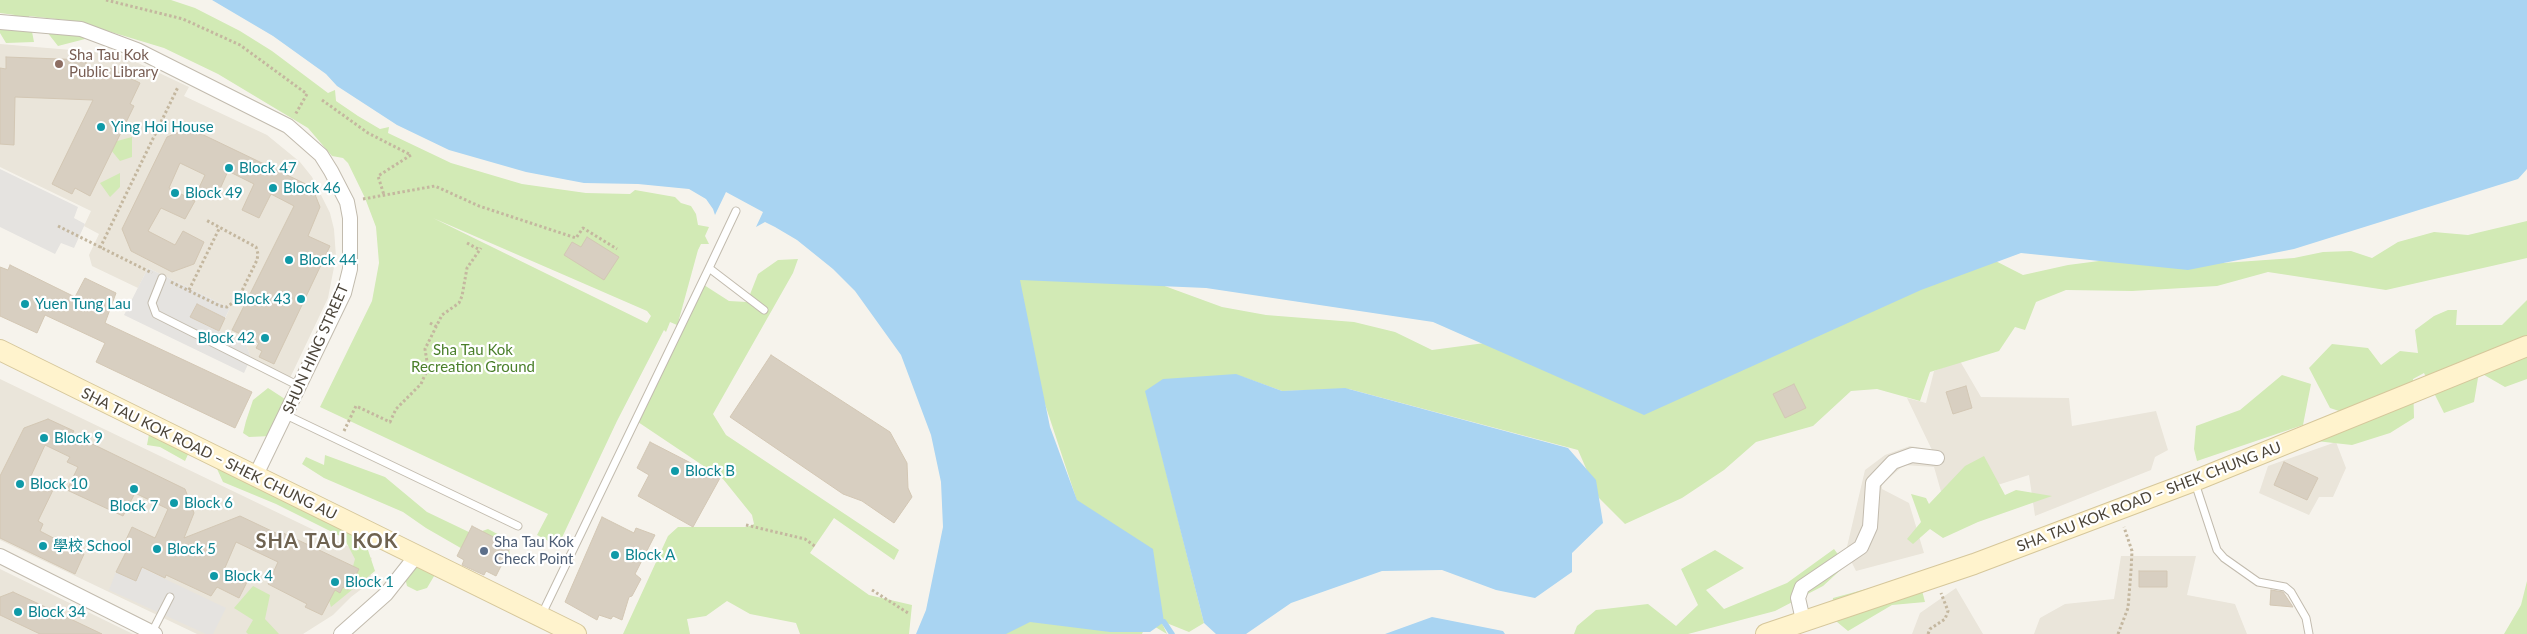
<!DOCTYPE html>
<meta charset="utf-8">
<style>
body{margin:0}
canvas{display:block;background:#f6f3ec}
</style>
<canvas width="2527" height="634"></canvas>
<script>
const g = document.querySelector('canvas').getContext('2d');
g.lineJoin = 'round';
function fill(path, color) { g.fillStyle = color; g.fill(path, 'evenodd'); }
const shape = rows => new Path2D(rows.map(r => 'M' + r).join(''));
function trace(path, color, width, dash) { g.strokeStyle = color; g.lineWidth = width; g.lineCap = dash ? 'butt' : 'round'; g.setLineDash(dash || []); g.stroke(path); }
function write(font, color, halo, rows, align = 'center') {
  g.font = font + ' Lato,"Noto Sans SC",sans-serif'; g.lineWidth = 4.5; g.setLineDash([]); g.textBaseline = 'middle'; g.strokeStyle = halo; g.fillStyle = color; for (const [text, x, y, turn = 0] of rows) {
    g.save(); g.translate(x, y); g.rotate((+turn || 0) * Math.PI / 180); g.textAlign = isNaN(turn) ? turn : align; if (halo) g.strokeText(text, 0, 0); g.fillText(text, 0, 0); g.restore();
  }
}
fill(shape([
 [0,44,119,54,189,87,184,96,267,135,300,162,312,177,330,213,334,229,336,257,328,298,290,378,251,358,246,344,219,331,230,308,148,268,138,288,92,266,89,255,99,234,84,226,91,211,0,167],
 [1960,361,1981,397,2069,398,2072,426,2156,411,2168,450,2155,457,2151,470,2035,516,2029,475,1944,502,1934,467,1904,465,1882,484,1882,489,1909,503,1924,553,1856,571,1846,551,1865,470,1885,455,1910,446,1932,450,1907,398,1926,403,1934,371],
 [0,379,372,558,369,566,372,581,351,597,333,615,303,634,197,634,0,540],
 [2336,442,2346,468,2333,497,2319,497,2309,515,2259,493,2268,466],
 [2121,556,2196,556,2187,595,2235,604,2247,634,2034,634,2040,618,2065,604,2114,599],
 [0,569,133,634,0,634],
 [1956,588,1983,634,1912,634,1920,613]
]), '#eae5da');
fill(shape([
 [0,0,171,0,195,8,240,31,272,51,328,93,335,90,336,101,358,116,380,129,389,127,388,133,451,163,522,184,586,193,630,194,635,190,675,197,681,203,691,206,696,214,698,225,709,227,705,236,709,244,701,244,698,250,678,323,704,285,729,301,747,302,758,274,778,260,798,259,793,273,713,414,726,435,899,550,894,560,834,518,810,553,869,595,912,605,909,634,800,634,796,623,750,614,727,601,706,616,687,619,690,634,623,634,668,536,678,527,747,527,754,524,752,515,723,479,638,422,677,325,670,322,666,332,664,330,617,421,558,546,537,535,548,514,320,407,372,301,379,263,376,227,365,198,348,163,343,158,332,156,308,128,218,74,164,48,78,22,85,39,58,46,47,32,65,20,29,16,34,42,6,43,0,33,0,24,15,15,0,13],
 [433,218,647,311,651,316,647,323],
 [132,137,132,157,120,161,106,144],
 [120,173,120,187,110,197,100,183],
 [2527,221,2527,258,2386,290,2268,272,2217,286,2132,291,2066,290,2036,302,2025,330,2015,327,1999,351,1930,372,1920,401,1877,389,1851,391,1813,426,1756,442,1724,470,1682,498,1625,524,1599,498,1578,450,1349,389,1282,391,1243,377,1146,392,1204,623,1189,632,1164,622,1150,597,1167,634,1147,622,1142,634,978,634,1078,504,1044,401,1005,323,1017,255,1151,281,1222,307,1266,315,1354,322,1395,332,1432,350,1515,339,1978,252,2023,275,2068,265,2099,261,2223,263,2294,258,2323,252,2351,251,2372,258,2398,242,2434,232,2468,235],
 [2527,300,2527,379,2505,387,2479,372,2474,402,2444,413,2424,373,2413,379,2414,418,2390,433,2352,445,2307,440,2311,423,2339,411,2330,408,2309,368,2332,344,2368,348,2381,365,2400,351,2418,353,2415,330,2434,316,2448,310,2457,310,2456,325,2502,325],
 [2282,375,2311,384,2303,425,2197,461,2194,449,2196,426,2240,410],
 [268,388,288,401,271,436,249,437,243,433,246,421,253,400],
 [150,429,190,450,185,461,160,447,147,445],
 [325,455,385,477,427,512,473,534,488,529,507,539,511,559,485,562,426,528,403,512,324,478,302,464,306,457,324,465],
 [1984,456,2005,495,2016,490,2052,496,1978,522,1943,538,1930,529,1913,544,1907,539,1921,522,1911,494,1926,498,1929,504,1965,466],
 [213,460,363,535,375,571,331,607,328,597,350,577,355,559,344,538,276,504,223,482],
 [1834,549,1846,565,1823,586,1775,611,1688,634,1574,634,1577,626,1596,610,1648,604,1676,626,1698,605,1681,569,1715,550,1744,568,1706,590,1724,609,1787,583],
 [443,561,427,588,417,591,407,586,403,570],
 [1918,575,1925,602,1892,605,1848,631,1831,617,1833,598],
 [2527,581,2527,634,2504,634,2521,605],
 [253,586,270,595,265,619,279,634,248,634,246,632,253,620,234,608]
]), '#d2eab5');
fill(shape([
 [0,169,78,207,74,218,85,224,74,248,61,243,55,254,0,227],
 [148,268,230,308,225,318,197,304,190,317,246,344,251,358,244,373,124,315],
 [142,568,226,608,213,634,206,634,109,590,116,572,135,581]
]), '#e5e3e0');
fill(shape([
 [212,0,2527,0,2527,169,2518,179,2294,249,2188,270,2021,253,1921,290,1644,415,1433,322,1206,288,1020,280,1050,427,1077,500,1153,549,1164,622,1150,632,1110,632,1030,622,1006,634,916,634,926,610,943,527,941,482,931,435,901,355,855,291,833,269,797,240,775,227,765,222,756,227,763,212,726,192,715,215,713,209,706,199,689,189,638,184,584,183,526,172,449,150,397,125,337,86,326,74,273,36],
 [1236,374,1282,391,1345,388,1568,448,1596,480,1603,523,1572,553,1572,572,1535,598,1496,590,1442,570,1382,571,1291,603,1246,634,1216,634,1204,623,1145,391,1163,379],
 [1432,617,1503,631,1505,634,1385,634]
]), '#a9d4f2');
trace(shape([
 [1164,622,1172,634]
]), '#a9d4f2', 5.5);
const building = shape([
 [6,57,86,60,86,68,97,68,108,73,110,68,140,83,130,104,134,106,90,196,75,188,72,194,52,184,93,100,15,97,14,145,0,144,0,68,6,69,6,57],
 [189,128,312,187,320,207,308,236,330,246,274,364,259,357,262,351,256,348,259,343,232,330,294,206,271,194,259,218,242,210,254,184,228,171,216,198,198,190,205,175,180,163,169,188,195,201,185,219,161,208,148,231,175,245,183,231,204,242,194,264,172,272,131,251,122,229,167,137,189,128],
 [587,237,619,257,604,280,564,255,572,242,581,247,587,237],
 [10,265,75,297,85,278,116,293,105,323,252,392,235,428,96,362,105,343,45,315,37,333,0,316,0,267,8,270,10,265],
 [197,304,225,318,219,331,190,317,197,304],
 [771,355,890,432,907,463,908,488,912,497,894,523,862,501,843,494,730,417,771,355],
 [1794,384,1806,408,1785,418,1773,394,1794,384],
 [1966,386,1972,408,1953,414,1946,392,1966,386],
 [48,419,74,431,72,434,185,489,194,513,184,538,240,516,278,534,279,531,359,569,348,590,343,587,340,593,335,590,322,615,305,607,307,604,268,584,278,562,236,542,224,570,247,582,239,598,217,587,211,596,166,575,165,578,142,567,136,581,116,572,129,546,124,544,132,527,155,538,168,509,135,493,123,516,67,490,78,467,67,462,70,457,45,445,30,478,53,490,38,521,43,524,40,531,84,554,75,574,0,538,0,476,24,428,48,419],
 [650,442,720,478,693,527,638,496,649,475,637,468,650,442],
 [2284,462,2318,478,2307,500,2274,485,2284,462],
 [602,517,634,533,636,528,655,535,635,574,641,579,632,596,629,597,622,620,613,616,611,619,599,615,597,620,565,602,602,517],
 [472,526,511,546,496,576,486,571,484,575,462,565,464,560,457,556,472,526],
 [2139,571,2167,571,2167,587,2139,587,2139,571],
 [2271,590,2283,592,2293,607,2270,605,2271,590],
 [13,592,39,604,102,634,40,634,0,615,0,597,13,592]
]);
fill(building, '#d8cfc1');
trace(building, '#d3c7b4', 1);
const lane = shape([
 [709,268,736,211],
 [162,278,152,303,156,314,299,386],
 [286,415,518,526],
 [2195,483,2217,550,2224,558,2258,582,2285,587,2291,592,2306,618,2309,634],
 [542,614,709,268,764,310],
 [152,632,170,597]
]);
const street = shape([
 [0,22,81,29,137,50,288,126,321,155,331,171,347,202,350,218,350,269,344,293,255,477],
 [0,556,155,634],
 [1803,620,1798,598,1802,587,1861,547,1870,527,1873,483,1893,462,1912,455,1937,458],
 [341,634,386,594,416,556]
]);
const secondary = shape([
 [0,350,576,634],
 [1766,634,1974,564,2194,481,2527,346]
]);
trace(lane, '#c2bbae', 9);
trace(street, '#c2bbae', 16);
trace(secondary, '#d6c79b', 22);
trace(shape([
 [106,0,183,19,240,45,307,94,295,115],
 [322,100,368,133,411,155,378,176,384,195],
 [363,199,435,186,479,206,576,238,583,228,617,249],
 [58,226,152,273],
 [467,243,480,250],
 [100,248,178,87],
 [171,282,220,306,227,307,238,299,257,260,258,254,256,247,206,220],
 [189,290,220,227],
 [430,323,437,327],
 [344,431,356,406,390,422,396,409,421,384,428,368,425,349,442,315,459,303,462,296,467,268,481,248],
 [746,525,805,539,816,547],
 [872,590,908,613],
 [1928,634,1930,629,1945,619,1948,611,1941,593],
 [2118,634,2128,608,2131,571,2132,551,2124,527]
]), '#c4b79f', 3, [2.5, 2.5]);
trace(lane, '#fff', 7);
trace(street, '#fff', 14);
trace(secondary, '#fff3cd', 20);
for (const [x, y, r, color] of [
 [59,64,5,"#8d6e63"],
 [101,127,5,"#0f9aa8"],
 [229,168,5,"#0f9aa8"],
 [273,188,5,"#0f9aa8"],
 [175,193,5,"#0f9aa8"],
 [289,260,5,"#0f9aa8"],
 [301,299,5,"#0f9aa8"],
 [25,304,5,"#0f9aa8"],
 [265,338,5,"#0f9aa8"],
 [44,438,5,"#0f9aa8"],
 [675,471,5,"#0f9aa8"],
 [20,484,5,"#0f9aa8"],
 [134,489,5,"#0f9aa8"],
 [174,503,5,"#0f9aa8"],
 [43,546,5,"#0f9aa8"],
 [157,549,5,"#0f9aa8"],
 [484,551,5,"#5c6f8a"],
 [615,555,5,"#0f9aa8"],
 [214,576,5,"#0f9aa8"],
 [335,582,5,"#0f9aa8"],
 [18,612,5,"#0f9aa8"]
]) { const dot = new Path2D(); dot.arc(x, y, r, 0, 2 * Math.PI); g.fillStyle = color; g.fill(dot); trace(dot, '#fff', 2); }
write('15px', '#785e54', '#fff', [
 ["Sha Tau Kok",69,55],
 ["Public Library",69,72]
], 'left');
write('15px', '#0d838f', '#fff', [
 ["Ying Hoi House",111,127],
 ["Block 47",239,168],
 ["Block 46",283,188],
 ["Block 49",185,193],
 ["Block 44",299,260],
 ["Block 43",291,299,"right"],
 ["Yuen Tung Lau",35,304],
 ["Block 42",255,338,"right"],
 ["Block 9",54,438],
 ["Block B",685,471],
 ["Block 10",30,484],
 ["Block 6",184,503],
 ["Block 7",134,506,"center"],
 ["學校 School",53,546],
 ["Block 5",167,549],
 ["Block A",625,555],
 ["Block 4",224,576],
 ["Block 1",345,582],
 ["Block 34",28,612]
], 'left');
write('15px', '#4b4439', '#fff', [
 ["SHUN HING STREET",316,349,-66],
 ["SHA TAU KOK ROAD – SHEK CHUNG AU",209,454,26],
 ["SHA TAU KOK ROAD – SHEK CHUNG AU",2149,497,-21]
]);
write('15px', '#4a7f2a', '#fff', [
 ["Sha Tau Kok",473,350],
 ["Recreation Ground",473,367]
]);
write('15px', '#4e5e75', '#fff', [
 ["Sha Tau Kok",494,542],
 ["Check Point",494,559]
], 'left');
g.letterSpacing = '1px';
write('bold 20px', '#6e6250', '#fff', [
 ["SHA TAU KOK",327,542]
]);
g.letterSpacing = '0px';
</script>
